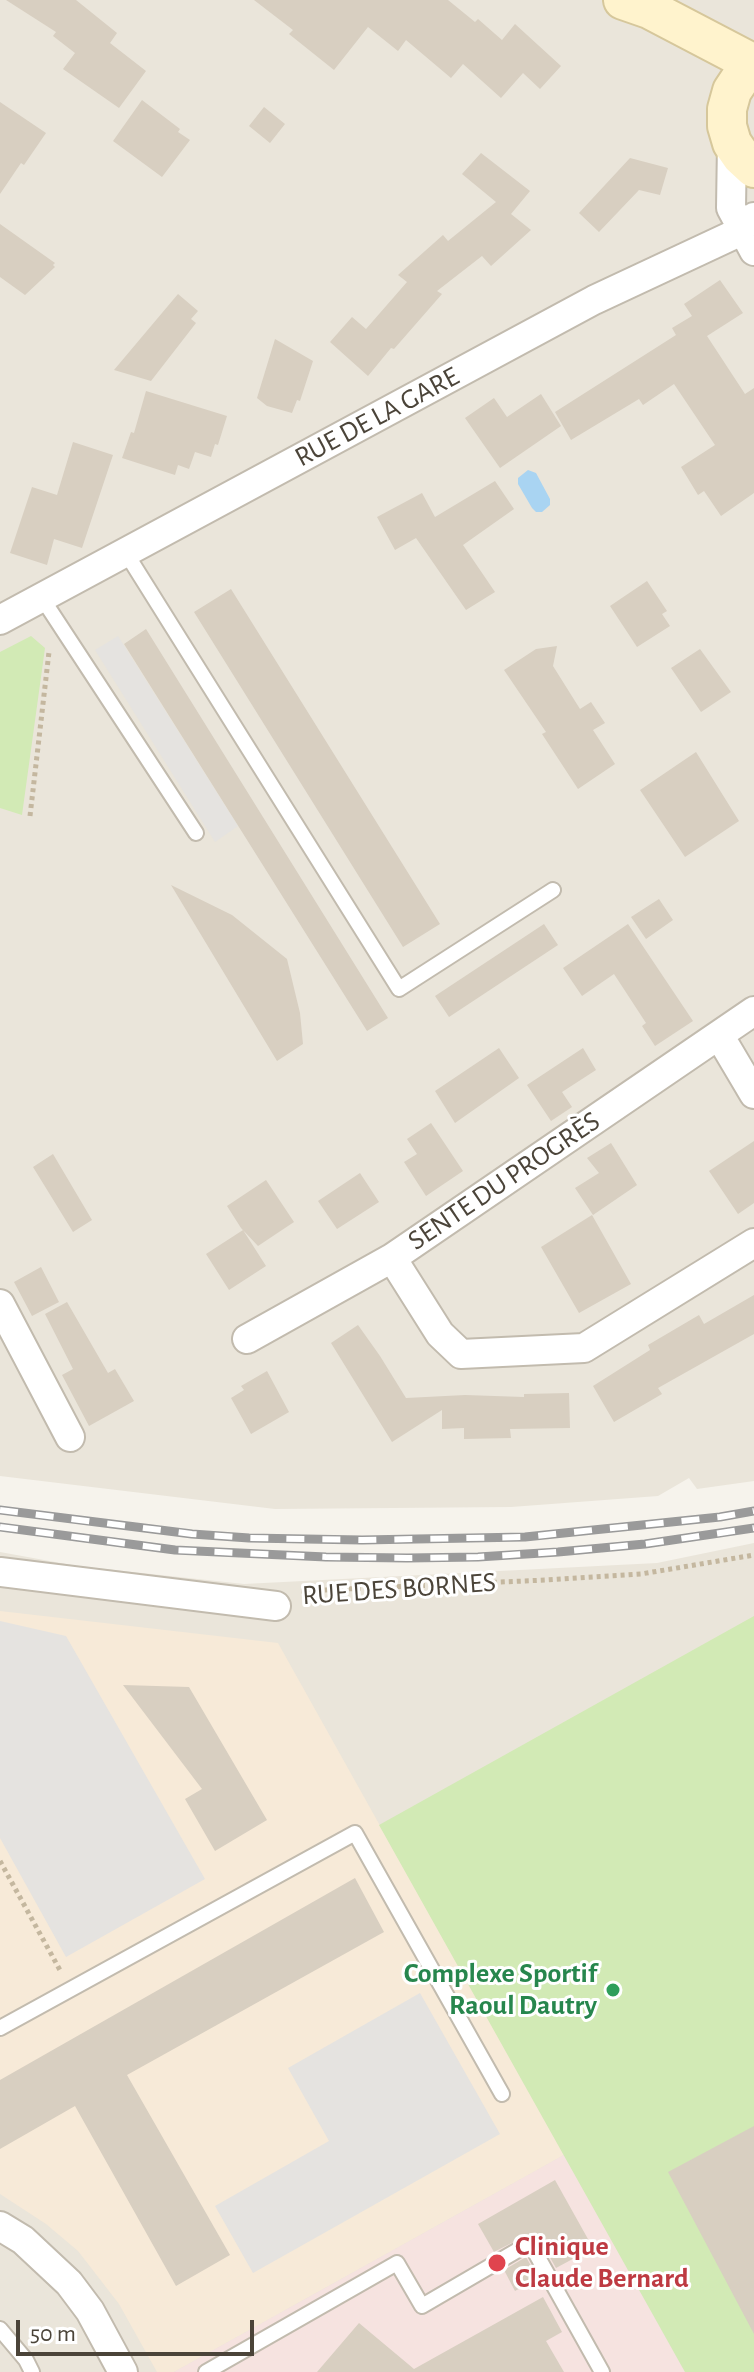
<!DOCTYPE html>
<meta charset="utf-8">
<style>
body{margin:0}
#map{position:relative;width:754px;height:2372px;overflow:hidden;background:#f6f3ec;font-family:"Alegreya Sans",sans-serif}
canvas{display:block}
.scale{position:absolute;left:16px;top:2320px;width:238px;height:36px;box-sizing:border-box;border:4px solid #4b4439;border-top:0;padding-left:10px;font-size:24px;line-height:28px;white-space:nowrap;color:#4b4439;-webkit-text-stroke:6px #fff;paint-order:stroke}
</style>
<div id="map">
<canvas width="754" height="2372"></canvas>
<div class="scale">50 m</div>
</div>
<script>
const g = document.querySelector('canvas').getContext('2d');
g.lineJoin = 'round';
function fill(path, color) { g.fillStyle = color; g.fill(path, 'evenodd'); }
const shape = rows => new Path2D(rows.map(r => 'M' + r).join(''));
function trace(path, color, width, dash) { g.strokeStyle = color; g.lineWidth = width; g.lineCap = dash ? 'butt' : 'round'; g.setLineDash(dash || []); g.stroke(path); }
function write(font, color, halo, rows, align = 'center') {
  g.font = font + ' "Alegreya Sans",sans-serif'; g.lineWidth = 6; g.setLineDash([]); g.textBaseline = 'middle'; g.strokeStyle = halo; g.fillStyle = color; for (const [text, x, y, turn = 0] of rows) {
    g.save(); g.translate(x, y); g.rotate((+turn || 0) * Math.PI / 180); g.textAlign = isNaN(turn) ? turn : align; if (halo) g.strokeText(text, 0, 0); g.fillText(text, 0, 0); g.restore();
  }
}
fill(shape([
 [0,0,754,0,754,1481,697,1489,689,1478,658,1496,511,1507,275,1509,0,1476],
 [754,1543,754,2372,0,2372,0,1552,77,1566,244,1584,657,1563]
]), '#eae5da');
fill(shape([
 [0,1611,278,1643,564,2155,174,2372,157,2372,119,2304,78,2251,46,2224,0,2194]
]), '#f7ead8');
fill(shape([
 [564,2155,685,2372,174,2372]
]), '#f6e3e0');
fill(shape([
 [31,636,45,648,22,815,0,808,0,652],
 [754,1616,754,2372,685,2372,379,1825]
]), '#d2eab5');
fill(shape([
 [118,636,238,826,215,842,95,650],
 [0,1621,66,1636,205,1879,66,1957,0,1838],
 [420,1993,500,2134,253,2273,215,2206,329,2141,288,2068]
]), '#e5e3e0');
fill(shape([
 [528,470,536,473,550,499,550,505,542,512,536,512,532,508,518,484,518,478]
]), '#a9d4f2');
fill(shape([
 [6,0,76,0,117,33,110,43,146,71,119,108,63,69,75,53,53,36,56,32],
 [254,0,448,0,475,22,478,19,502,40,515,24,561,66,540,89,523,73,501,98,463,64,451,78,406,40,398,51,368,27,334,70,289,34,293,30],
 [142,100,180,129,178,132,190,140,162,177,113,141],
 [0,102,46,133,24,165,21,163,0,194],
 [264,107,285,124,270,143,249,126],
 [481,153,530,191,511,214,531,230,491,266,482,256,437,291,442,294,394,349,391,348,368,376,330,342,352,317,366,329,407,282,398,275,443,235,448,241,496,202,462,174],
 [630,158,668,168,660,195,639,190,599,232,579,213],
 [0,224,55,263,53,265,55,267,25,295,0,277],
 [720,280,743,313,707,336,745,394,754,388,754,493,721,516,704,491,698,495,681,467,715,445,674,384,643,405,639,399,571,440,555,412,676,335,672,328,692,316,684,304],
 [178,294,198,311,191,319,196,323,151,381,114,370],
 [275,339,313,361,300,401,297,400,292,413,267,406,257,398],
 [146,391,227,416,218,445,215,444,211,457,195,452,189,469,178,465,175,475,122,458,131,432,134,433],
 [541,394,561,426,500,468,465,418,494,398,507,417],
 [73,442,113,455,82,548,54,539,47,565,10,553,32,487,57,495],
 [495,481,514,509,463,545,495,592,466,610,416,538,395,550,377,517,422,493,435,517],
 [647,581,667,611,662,614,670,626,637,647,610,606],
 [231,589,440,924,403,947,194,612],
 [146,629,388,1018,367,1031,124,644],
 [557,646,553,666,580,709,591,702,605,723,593,730,615,764,578,789,542,734,546,732,504,670,536,649],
 [700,649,731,692,701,712,671,668],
 [696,752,739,821,685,857,640,790],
 [171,885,232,915,287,959,300,1013,303,1044,277,1061],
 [659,899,673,920,646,939,631,917],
 [544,924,558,945,449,1017,435,996],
 [628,924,693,1021,655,1046,642,1026,646,1023,614,974,582,996,563,968],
 [499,1048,519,1078,455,1123,435,1091],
 [583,1048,596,1070,562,1092,572,1107,551,1121,527,1085],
 [431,1123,463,1171,426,1196,404,1162,417,1154,407,1139],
 [754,1141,754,1203,738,1214,709,1171],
 [611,1143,637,1185,593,1215,575,1188,599,1173,587,1158],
 [53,1154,92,1220,73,1232,33,1167],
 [360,1173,379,1202,337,1229,318,1201],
 [266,1180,294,1222,258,1246,241,1228,227,1206],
 [592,1215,631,1284,579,1313,541,1247],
 [243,1230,266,1266,229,1290,206,1254],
 [41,1267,59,1302,32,1316,14,1282],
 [754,1295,754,1334,658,1388,662,1394,614,1422,593,1386,650,1350,648,1345,699,1315,704,1324],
 [67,1302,108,1373,115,1369,134,1401,89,1426,62,1375,73,1369,45,1314],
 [358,1325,380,1356,406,1398,465,1395,524,1397,524,1394,569,1393,570,1428,510,1429,511,1438,464,1439,464,1428,442,1429,442,1410,392,1442,331,1343],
 [267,1371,289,1412,251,1434,231,1398,244,1390,241,1386],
 [123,1685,189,1687,267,1820,215,1851,185,1799,202,1789],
 [355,1878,384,1932,127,2075,230,2255,176,2286,75,2106,0,2149,0,2080],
 [754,2126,754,2334,668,2172],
 [555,2180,593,2248,556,2268,539,2238,531,2233,494,2252,478,2224],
 [526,2257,538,2278,515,2291,504,2270],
 [543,2297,562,2332,546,2341,564,2372,317,2372,359,2323,414,2369]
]), '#d8cfc1');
const service = shape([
 [126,553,399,989,553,890],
 [42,598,196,833],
 [0,2028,355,1833,502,2094],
 [0,2329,26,2360,32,2372],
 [206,2372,397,2263,422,2306,530,2243,602,2372]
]);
const minor = shape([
 [732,143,731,208,754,251],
 [0,620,594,300,733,235,754,217],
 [719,1035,754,1094],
 [392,1258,440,1334,461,1354,584,1348,754,1243],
 [0,1304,70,1437],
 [247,1339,392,1258,754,1011],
 [0,1572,276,1606],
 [0,2226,23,2240,69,2283,90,2311,123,2372]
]);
const secondary = shape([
 [623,0,649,9,754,64],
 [754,67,742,76,732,91,727,109,727,126,732,143,741,156,754,168]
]);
trace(service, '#c2bbae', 18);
trace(minor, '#c2bbae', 32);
trace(secondary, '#d6c79b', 42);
trace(shape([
 [30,816,49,652],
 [301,1591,546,1580,641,1574,754,1555],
 [0,1861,61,1972]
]), '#c4b79f', 5, [4, 4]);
trace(service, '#fff', 14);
trace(minor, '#fff', 28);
trace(secondary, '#fff3cd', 38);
const rail = shape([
 [0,1510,192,1534,249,1538,362,1540,525,1537,720,1517,754,1511],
 [0,1527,175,1550,326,1557,407,1558,478,1557,558,1552,645,1544,754,1528]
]);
trace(rail, '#9a9a9a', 9);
trace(rail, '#fff', 6, [18]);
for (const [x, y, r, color] of [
 [613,1990,8,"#2e9e5b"],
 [497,2263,10,"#e0444e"]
]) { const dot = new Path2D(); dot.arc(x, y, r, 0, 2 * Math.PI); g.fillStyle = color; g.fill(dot); trace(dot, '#fff', 3); }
write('28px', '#4b4439', '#fff', [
 ["RUE DE LA GARE",377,417,-28],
 ["SENTE DU PROGRÈS",504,1181,-34],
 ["RUE DES BORNES",399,1589,-4]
]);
write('bold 28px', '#27864d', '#fff', [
 ["Complexe Sportif",597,1974],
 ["Raoul Dautry",597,2006]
], 'right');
write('bold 28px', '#be3a42', '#fff', [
 ["Clinique",515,2247],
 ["Claude Bernard",515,2279]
], 'left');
</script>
